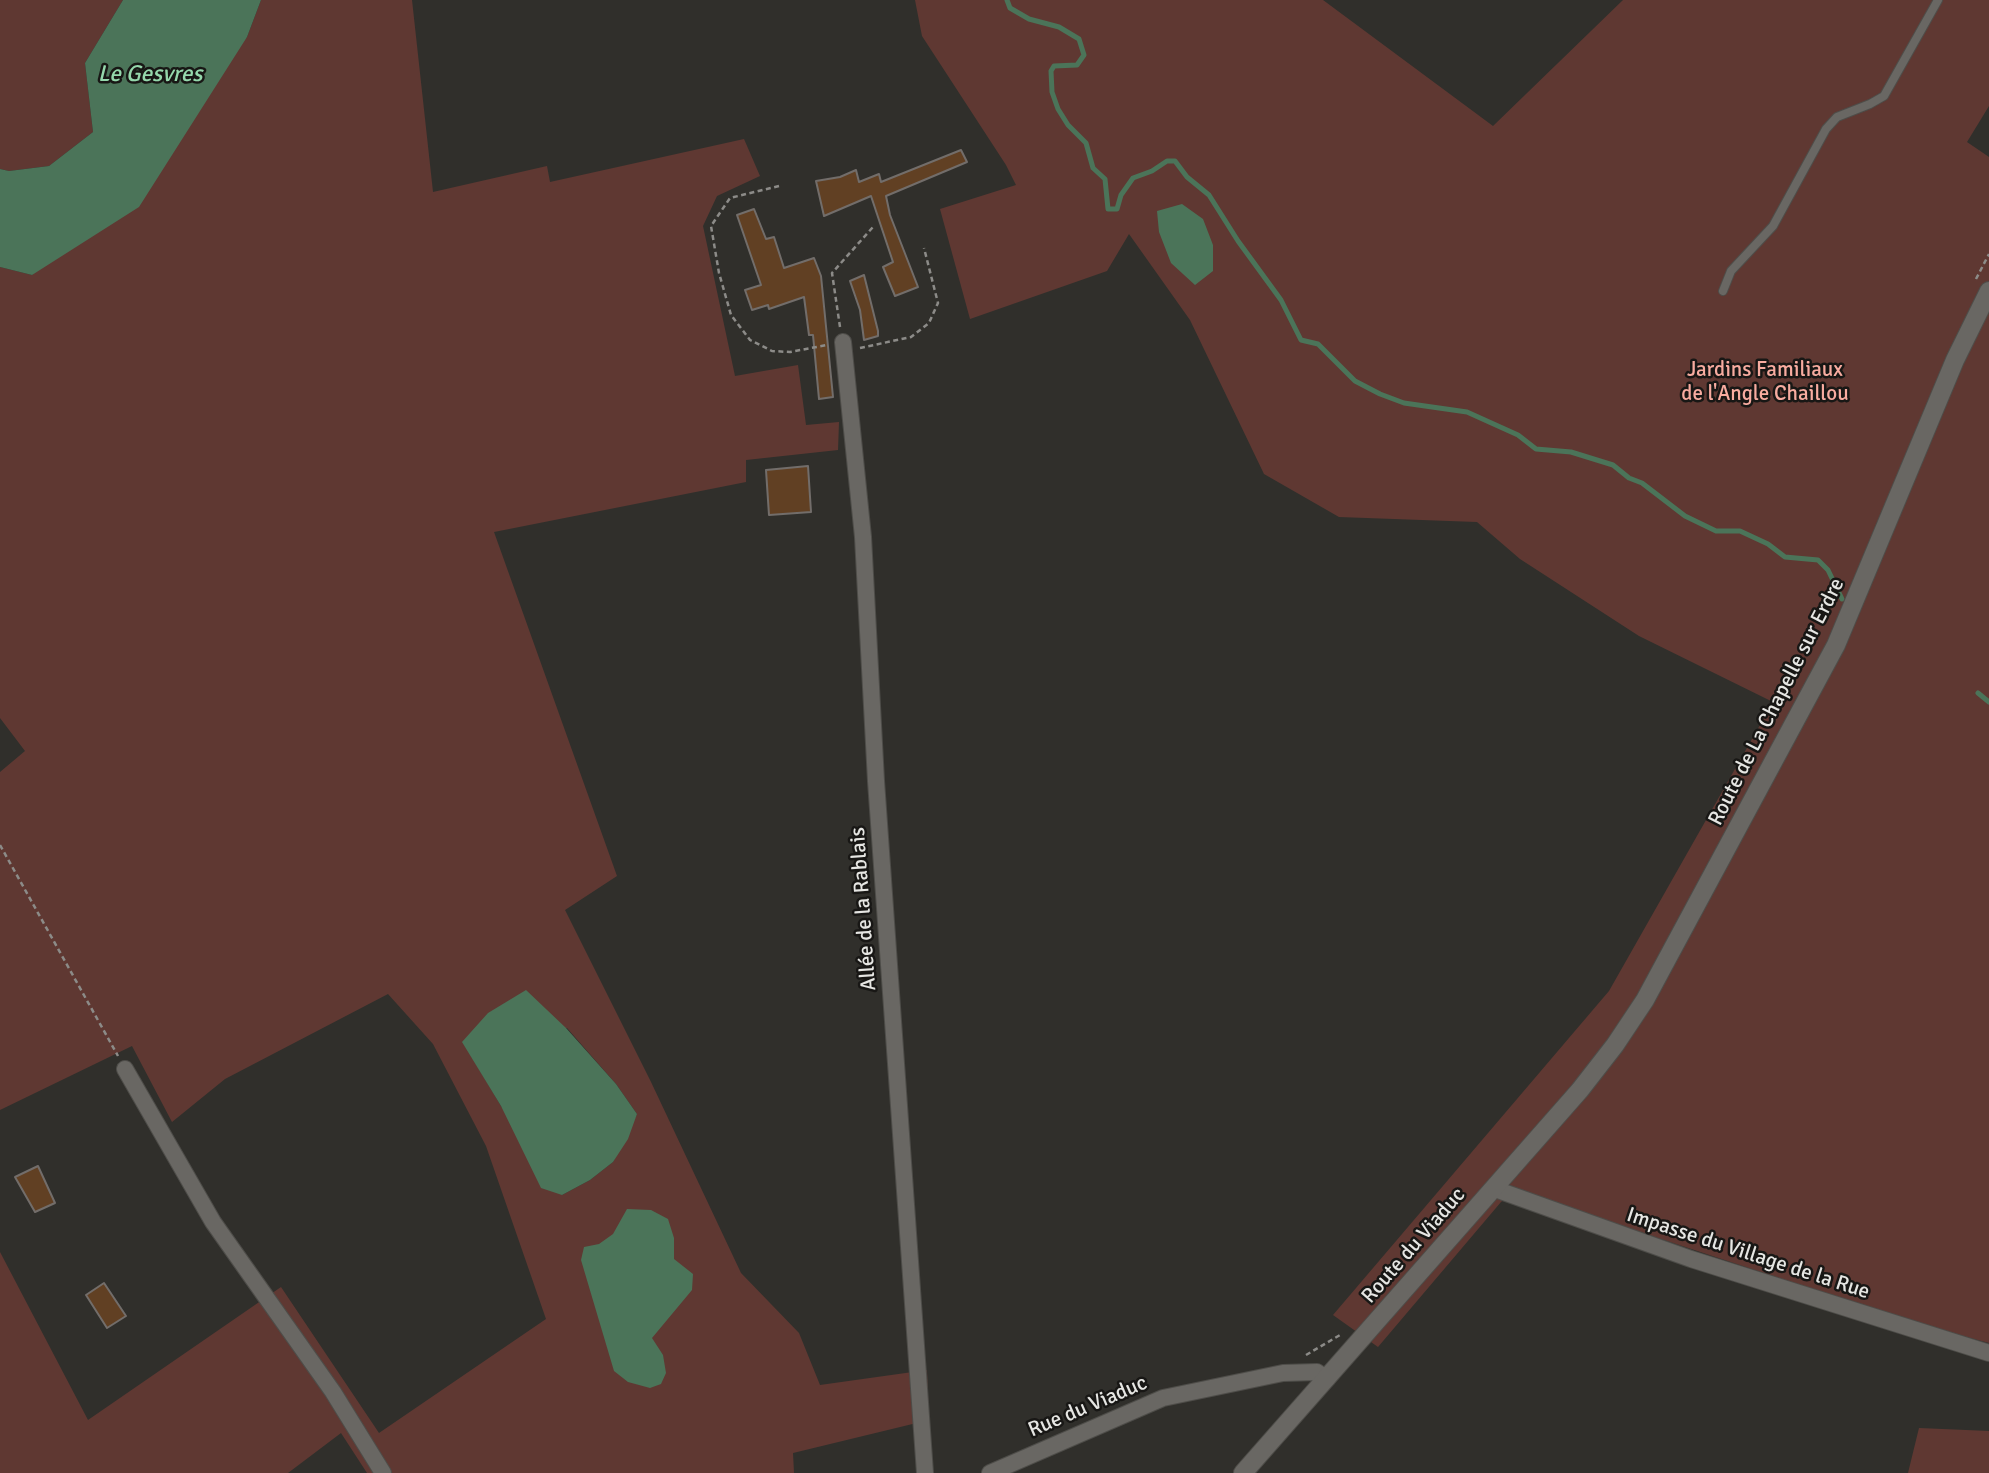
<!DOCTYPE html>
<meta charset="utf-8">
<style>
body{margin:0}
canvas{display:block;background:#302f2b}
</style>
<canvas width="1989" height="1473"></canvas>
<script>
const g = document.querySelector('canvas').getContext('2d');
g.lineJoin = 'round';
function fill(path, color) { g.fillStyle = color; g.fill(path, 'evenodd'); }
const shape = rows => new Path2D(rows.map(r => 'M' + r).join(''));
function trace(path, color, width, dash) { g.strokeStyle = color; g.lineWidth = width; g.lineCap = dash ? 'butt' : 'round'; g.setLineDash(dash || []); g.stroke(path); }
function write(font, color, halo, rows, align = 'center') {
  g.font = font + ' Signika,sans-serif'; g.lineWidth = 5; g.setLineDash([]); g.textBaseline = 'middle'; g.strokeStyle = halo; g.fillStyle = color; for (const [text, x, y, turn = 0] of rows) {
    g.save(); g.translate(x, y); g.rotate((+turn || 0) * Math.PI / 180); g.textAlign = isNaN(turn) ? turn : align; if (halo) g.strokeText(text, 0, 0); g.fillText(text, 0, 0); g.restore();
  }
}
fill(shape([
 [0,0,123,0,85,63,93,132,49,166,9,171,0,169],
 [261,0,412,0,433,192,547,166,550,182,744,139,760,176,717,196,703,226,735,376,798,365,806,425,839,422,838,450,746,460,746,482,494,532,617,876,565,910,651,1082,741,1273,799,1333,820,1385,927,1370,929,1420,793,1453,794,1473,367,1473,341,1433,288,1473,0,1473,0,1252,88,1420,281,1287,379,1433,546,1319,486,1146,433,1044,388,994,225,1079,172,1122,132,1046,0,1110,0,772,25,751,0,718,0,267,32,275,247,37],
 [567,1028,616,1084,637,1114,613,1162,590,1180,562,1195,501,1106,463,1042],
 [915,0,1323,0,1493,126,1623,0,1989,0,1989,106,1967,142,1989,157,1989,1343,1918,1324,1516,1191,1501,1202,1378,1347,1333,1315,1609,991,1773,702,1639,636,1520,559,1477,522,1339,517,1264,474,1190,320,1129,234,1107,271,970,319,940,209,1016,185,1006,165,922,36],
 [1919,1428,1989,1431,1989,1473,1908,1473]
]), '#5f3832');
fill(shape([
 [123,0,261,0,247,37,139,207,32,275,0,267,0,169,9,171,49,166,93,132,85,63],
 [1182,204,1203,219,1213,245,1213,271,1195,285,1171,263,1159,232,1157,211],
 [526,990,566,1028,616,1084,637,1114,628,1139,613,1162,590,1180,562,1195,541,1188,501,1106,462,1042,488,1013],
 [627,1209,651,1210,668,1219,674,1238,674,1259,693,1274,692,1290,652,1338,663,1355,666,1373,661,1384,650,1388,628,1382,614,1371,581,1260,584,1247,599,1244,613,1234]
]), '#4b7459');
trace(shape([
 [1007,0,1010,8,1029,19,1059,27,1079,39,1084,55,1077,65,1054,66,1051,71,1052,92,1058,109,1068,125,1086,143,1093,168,1105,179,1108,209,1117,209,1121,195,1133,178,1152,171,1167,161,1175,161,1187,177,1209,195,1238,241,1281,300,1301,340,1318,344,1355,381,1380,394,1404,403,1467,412,1518,435,1536,449,1571,452,1613,465,1629,478,1642,483,1685,516,1716,531,1740,531,1768,544,1785,557,1818,560,1828,570,1842,599],
 [1978,693,1989,702]
]), '#4b7459', 5);
const building = shape([
 [961,150,967,162,886,196,890,215,918,287,895,296,883,267,893,262,871,196,824,216,816,181,840,177,856,170,859,182,879,174,881,182,961,150],
 [754,209,766,239,774,237,784,268,814,258,821,276,833,397,819,399,813,335,809,335,804,297,769,309,768,305,752,310,745,290,761,285,737,215,754,209],
 [864,275,878,331,878,336,864,340,860,310,850,281,864,275],
 [808,466,811,512,769,515,766,470,808,466],
 [38,1166,55,1203,35,1212,15,1177,38,1166],
 [104,1283,126,1316,107,1328,86,1295,104,1283]
]);
fill(building, '#614023');
trace(building, '#726d6a', 2);
const service = shape([
 [1723,291,1731,271,1773,226,1826,129,1837,117,1870,104,1884,96,1938,0]
]);
const minor = shape([
 [843,342,863,537,876,781,925,1473],
 [125,1069,213,1222,333,1392,383,1473],
 [1495,1189,1691,1259,1989,1353],
 [990,1473,1163,1398,1283,1373,1317,1372,1327,1379]
]);
const tertiary = shape([
 [1243,1473,1580,1090,1615,1045,1645,1000,1836,645,1955,360,1989,291]
]);
trace(service, '#4e4d49', 10);
trace(minor, '#4e4d49', 18);
trace(tertiary, '#4e4d49', 20);
trace(shape([
 [779,186,730,198,711,226,719,273,731,315,750,340,772,351,790,352,827,345],
 [1976,279,1989,254],
 [840,327,832,273,873,227],
 [860,348,911,337,929,323,938,303,924,248],
 [0,845,118,1056],
 [1306,1355,1340,1335]
]), '#8c8b88', 2.5, [5, 3.5]);
trace(service, '#696763', 8);
trace(minor, '#696763', 16);
trace(tertiary, '#696763', 18);
write('21px', '#f8aca0', '#181715', [
 ["Jardins Familiaux",1765,370],
 ["de l'Angle Chaillou",1765,394]
]);
write('21px', '#e6e6e3', '#181715', [
 ["Route de La Chapelle sur Erdre",1777,702,-63],
 ["Allée de la Rablais",864,909,-94],
 ["Route du Viaduc",1414,1246,-49],
 ["Impasse du Village de la Rue",1748,1254,18],
 ["Rue du Viaduc",1088,1407,-23]
]);
write('italic 23px', '#95d8ac', '#181715', [
 ["Le Gesvres",150,75]
]);
</script>
